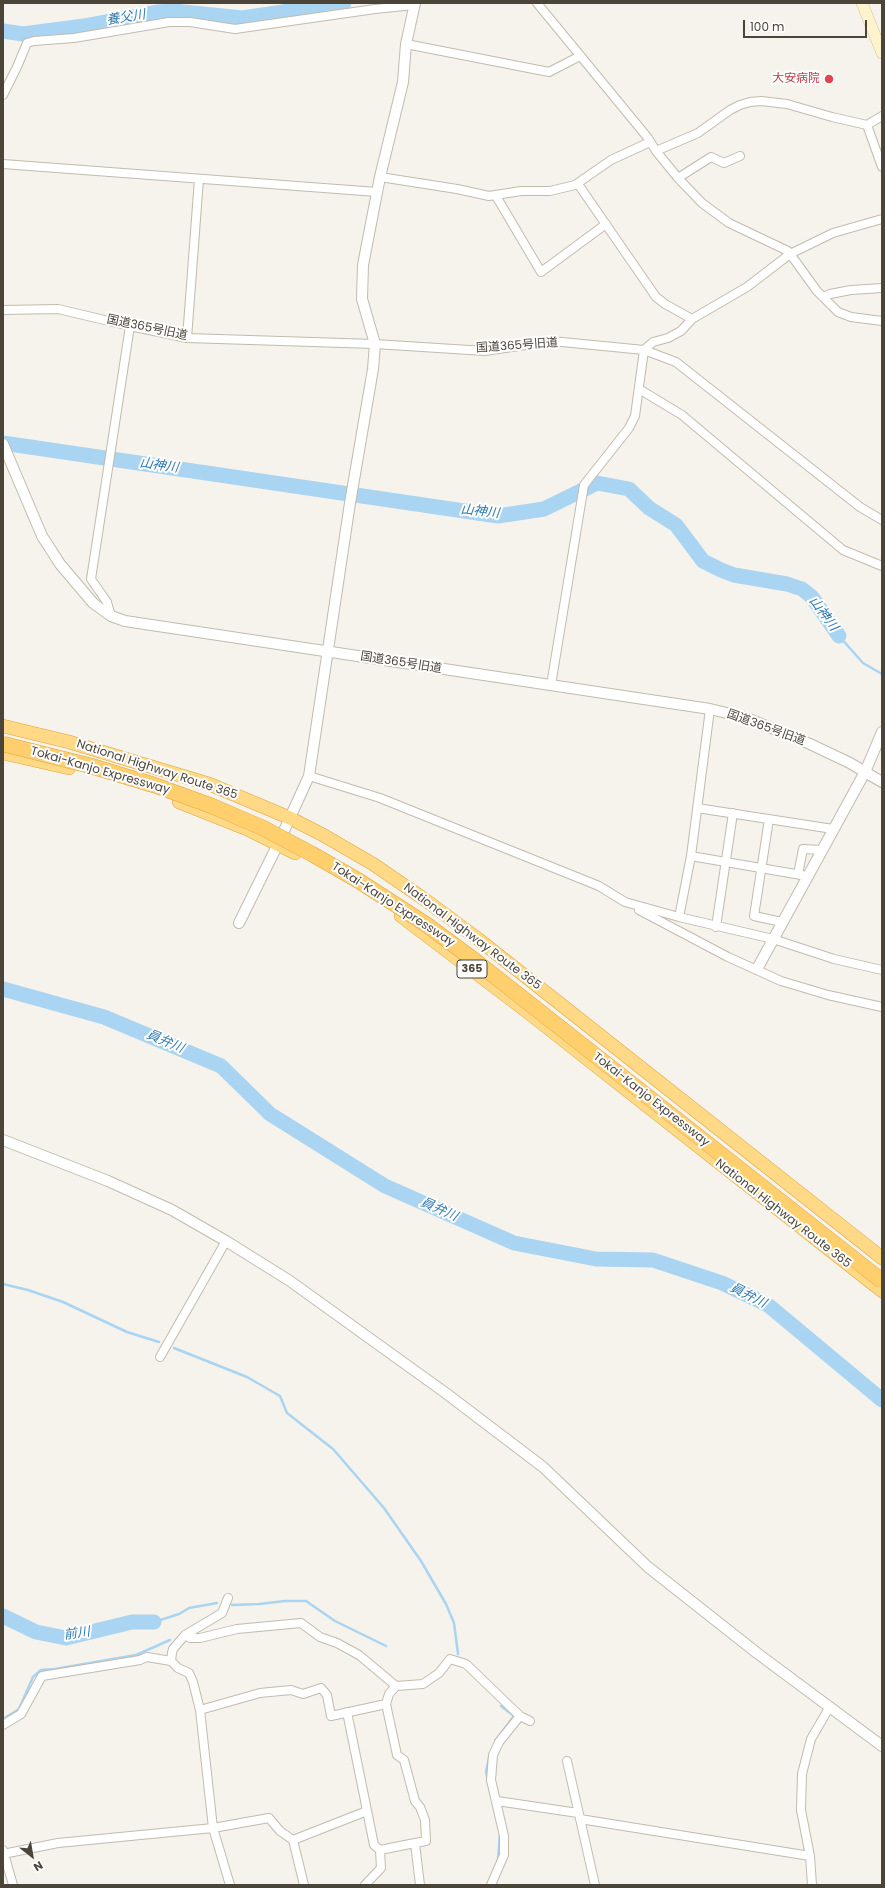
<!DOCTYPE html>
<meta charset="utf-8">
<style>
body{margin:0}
#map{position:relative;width:885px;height:1888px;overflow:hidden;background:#f6f3ec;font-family:Poppins,sans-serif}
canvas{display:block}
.frame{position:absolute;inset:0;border:4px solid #4b4439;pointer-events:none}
.north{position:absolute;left:12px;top:1836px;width:40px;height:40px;-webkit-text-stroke:3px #fff;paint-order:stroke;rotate:149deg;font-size:11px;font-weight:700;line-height:16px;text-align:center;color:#4b4439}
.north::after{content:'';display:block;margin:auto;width:14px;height:18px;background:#4b4439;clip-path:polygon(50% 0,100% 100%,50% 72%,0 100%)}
.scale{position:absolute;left:743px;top:20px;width:124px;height:18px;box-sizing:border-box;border:2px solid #4b4439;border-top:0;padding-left:5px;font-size:12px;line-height:14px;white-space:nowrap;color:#4b4439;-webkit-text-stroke:3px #fff;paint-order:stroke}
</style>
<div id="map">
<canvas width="885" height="1888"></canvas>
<div class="frame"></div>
<div class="north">N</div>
<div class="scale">100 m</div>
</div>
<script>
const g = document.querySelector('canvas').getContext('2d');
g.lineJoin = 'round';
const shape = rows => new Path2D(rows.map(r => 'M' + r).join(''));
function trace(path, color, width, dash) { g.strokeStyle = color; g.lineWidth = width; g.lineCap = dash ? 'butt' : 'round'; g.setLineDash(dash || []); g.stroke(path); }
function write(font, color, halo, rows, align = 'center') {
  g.font = font + ' Poppins,"Noto Sans JP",sans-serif'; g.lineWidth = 4; g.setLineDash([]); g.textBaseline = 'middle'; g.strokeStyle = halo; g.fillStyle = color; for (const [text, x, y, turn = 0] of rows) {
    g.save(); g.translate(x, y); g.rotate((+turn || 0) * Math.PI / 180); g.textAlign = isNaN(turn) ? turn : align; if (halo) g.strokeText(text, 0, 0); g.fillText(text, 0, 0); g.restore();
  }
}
trace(shape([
 [839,636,863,663,882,674],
 [3,1284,28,1290,63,1302,127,1332,159,1342],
 [174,1348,247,1377,280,1396,287,1413,333,1449,384,1508,421,1561,446,1604,454,1623,458,1654],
 [232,1605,259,1604,285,1601,306,1601,335,1621,386,1646],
 [154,1622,179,1614,189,1608,217,1603],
 [3,1719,19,1709,33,1677,41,1670,55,1669,136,1655,170,1640],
 [495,1741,514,1716,501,1706],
 [490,1753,486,1772,495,1813],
 [498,1860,500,1833]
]), '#a9d4f2', 2.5);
trace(shape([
 [3,31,23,34,84,26,157,12,174,11,242,18,344,3],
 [3,443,498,516,544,509,597,483,629,489,649,508,676,525,703,561,721,570,734,575,787,584,802,589,812,597,839,636],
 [3,989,104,1017,221,1066,270,1114,385,1186,514,1243,596,1259,653,1260,722,1283,768,1305,882,1400],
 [3,1616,36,1632,66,1638,132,1622,154,1622]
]), '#a9d4f2', 15);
const minor = shape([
 [537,3,648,138,656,151,678,178,702,203,729,223,788,251,817,291,838,312,851,317,882,321],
 [406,44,549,72,580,56],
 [3,95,17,67,27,43,34,41,74,38,169,22,190,22,235,29,375,9,414,5],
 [867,125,882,167],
 [656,151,698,133,730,110,740,105,750,102,761,101,787,104,832,117,867,125,882,116],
 [3,164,377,192],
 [380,177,457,189,489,196,521,191,550,191,575,185,611,160,650,142],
 [678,178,711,157,724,163,740,156],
 [578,184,656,297,665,304,692,319],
 [496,196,541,272,606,224],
 [823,297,830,294,851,290,882,288],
 [3,310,58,309,130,326,187,338,375,344,485,351,552,341,644,350,676,362,860,507,882,520],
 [187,338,199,179],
 [639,389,682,415,843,550,882,566],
 [111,616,107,602,91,579,130,326],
 [551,685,584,485,629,428,635,416,644,350,653,342,668,338,681,331,692,319,747,287,790,254,833,233,882,219],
 [309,776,380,798,599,886,625,902,679,917,773,939,834,959,882,970],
 [697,808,833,829],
 [769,819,754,916,782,922],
 [691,856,807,876],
 [798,874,803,849,822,850],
 [639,910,728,957,781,981,828,995,882,1007],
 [679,917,691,856,710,709],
 [716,927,733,813],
 [160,1357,226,1241],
 [185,1635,190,1638,200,1638,237,1629,301,1623,320,1637,337,1643,359,1655,396,1686,423,1684,439,1673,450,1659,466,1664,520,1716,530,1721],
 [396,1686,389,1694,386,1704,397,1755,404,1760,415,1801,420,1807,425,1820,426,1841,415,1843],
 [200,1710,193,1682,189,1673,178,1668,171,1661,172,1653,173,1649,185,1635,222,1613,228,1598],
 [347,1712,374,1845,380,1850,381,1868,365,1885],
 [3,1725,21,1714,42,1676,140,1660,147,1657,171,1661],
 [567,1761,595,1885],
 [497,1801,578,1813],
 [580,1819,810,1856],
 [293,1840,304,1885],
 [3,1850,13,1885],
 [380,1850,415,1843,420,1885],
 [3,1854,58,1843,213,1828,269,1818,280,1831,293,1840,367,1811],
 [230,1885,213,1828,200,1710,260,1693,291,1690,303,1694,321,1688,327,1695,331,1716,386,1704],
 [491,1885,504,1855,504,1836,491,1780,493,1755,499,1742,520,1716],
 [812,1885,810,1856,801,1810,802,1774,811,1739,829,1708]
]);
const tertiary = shape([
 [3,444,42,536,60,564,93,603,111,616,125,621,710,709,747,718,810,744,850,763,882,782],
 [239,923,278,844,309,776,350,503,373,369,375,344,362,299,363,265,380,177,403,82,406,44,415,3],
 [757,969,865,772,882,732],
 [3,1140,108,1181,172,1210,226,1241,290,1281,447,1394,543,1467,648,1567,757,1653,882,1746]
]);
const secondary = shape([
 [862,3,882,53]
]);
const trunk = shape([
 [3,726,69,742,209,784,290,818,323,835,373,864,424,899,478,939,882,1258],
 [3,753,69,768],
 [179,802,247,829,295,853],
 [401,916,529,1013,882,1291]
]);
trace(minor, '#c2bbae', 10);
trace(tertiary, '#c2bbae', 12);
trace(secondary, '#d6c79b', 12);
trace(trunk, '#e0a43c', 14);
trace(minor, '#fff', 8);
trace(tertiary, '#fff', 10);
trace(secondary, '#fff3cd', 11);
trace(trunk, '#ffd985', 13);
const motorwayBridge = shape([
 [3,744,91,766,154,785,212,806,263,828,312,854,359,881,427,925,478,963,882,1281]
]);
trace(motorwayBridge, '#e0a43c', 16, []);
trace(motorwayBridge, '#ffcf6e', 15);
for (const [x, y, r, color] of [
 [829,79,5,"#e0444e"]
]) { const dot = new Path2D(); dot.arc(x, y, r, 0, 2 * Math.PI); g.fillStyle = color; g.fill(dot); trace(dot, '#fff', 1.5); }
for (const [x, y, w] of [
 [472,969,30]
]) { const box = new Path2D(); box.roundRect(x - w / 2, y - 9, w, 18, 3); g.fillStyle = '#fff'; g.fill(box); trace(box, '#4b4439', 1); }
write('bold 11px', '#4b4439', null, [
 ["365",472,969]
]);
write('12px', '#be3a42', '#fff', [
 ["大安病院",820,79]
], 'right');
write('12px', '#4b4439', '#fff', [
 ["国道365号旧道",147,328,12],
 ["国道365号旧道",517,346,-4],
 ["国道365号旧道",401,663,9],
 ["国道365号旧道",766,728,20],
 ["National Highway Route 365",157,770,18],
 ["Tokai-Kanjo Expressway",100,771,16],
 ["Tokai-Kanjo Expressway",393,905,33],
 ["National Highway Route 365",472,937,37],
 ["Tokai-Kanjo Expressway",651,1100,38],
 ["National Highway Route 365",783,1214,38]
]);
write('italic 13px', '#2e7ab2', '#fff', [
 ["養父川",126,18,-9],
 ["山神川",159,466,8],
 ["山神川",480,512,6],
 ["山神川",823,614,53],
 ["員弁川",165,1042,23],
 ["員弁川",439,1210,24],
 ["員弁川",748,1296,27],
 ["前川",77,1634,-8]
]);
</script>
